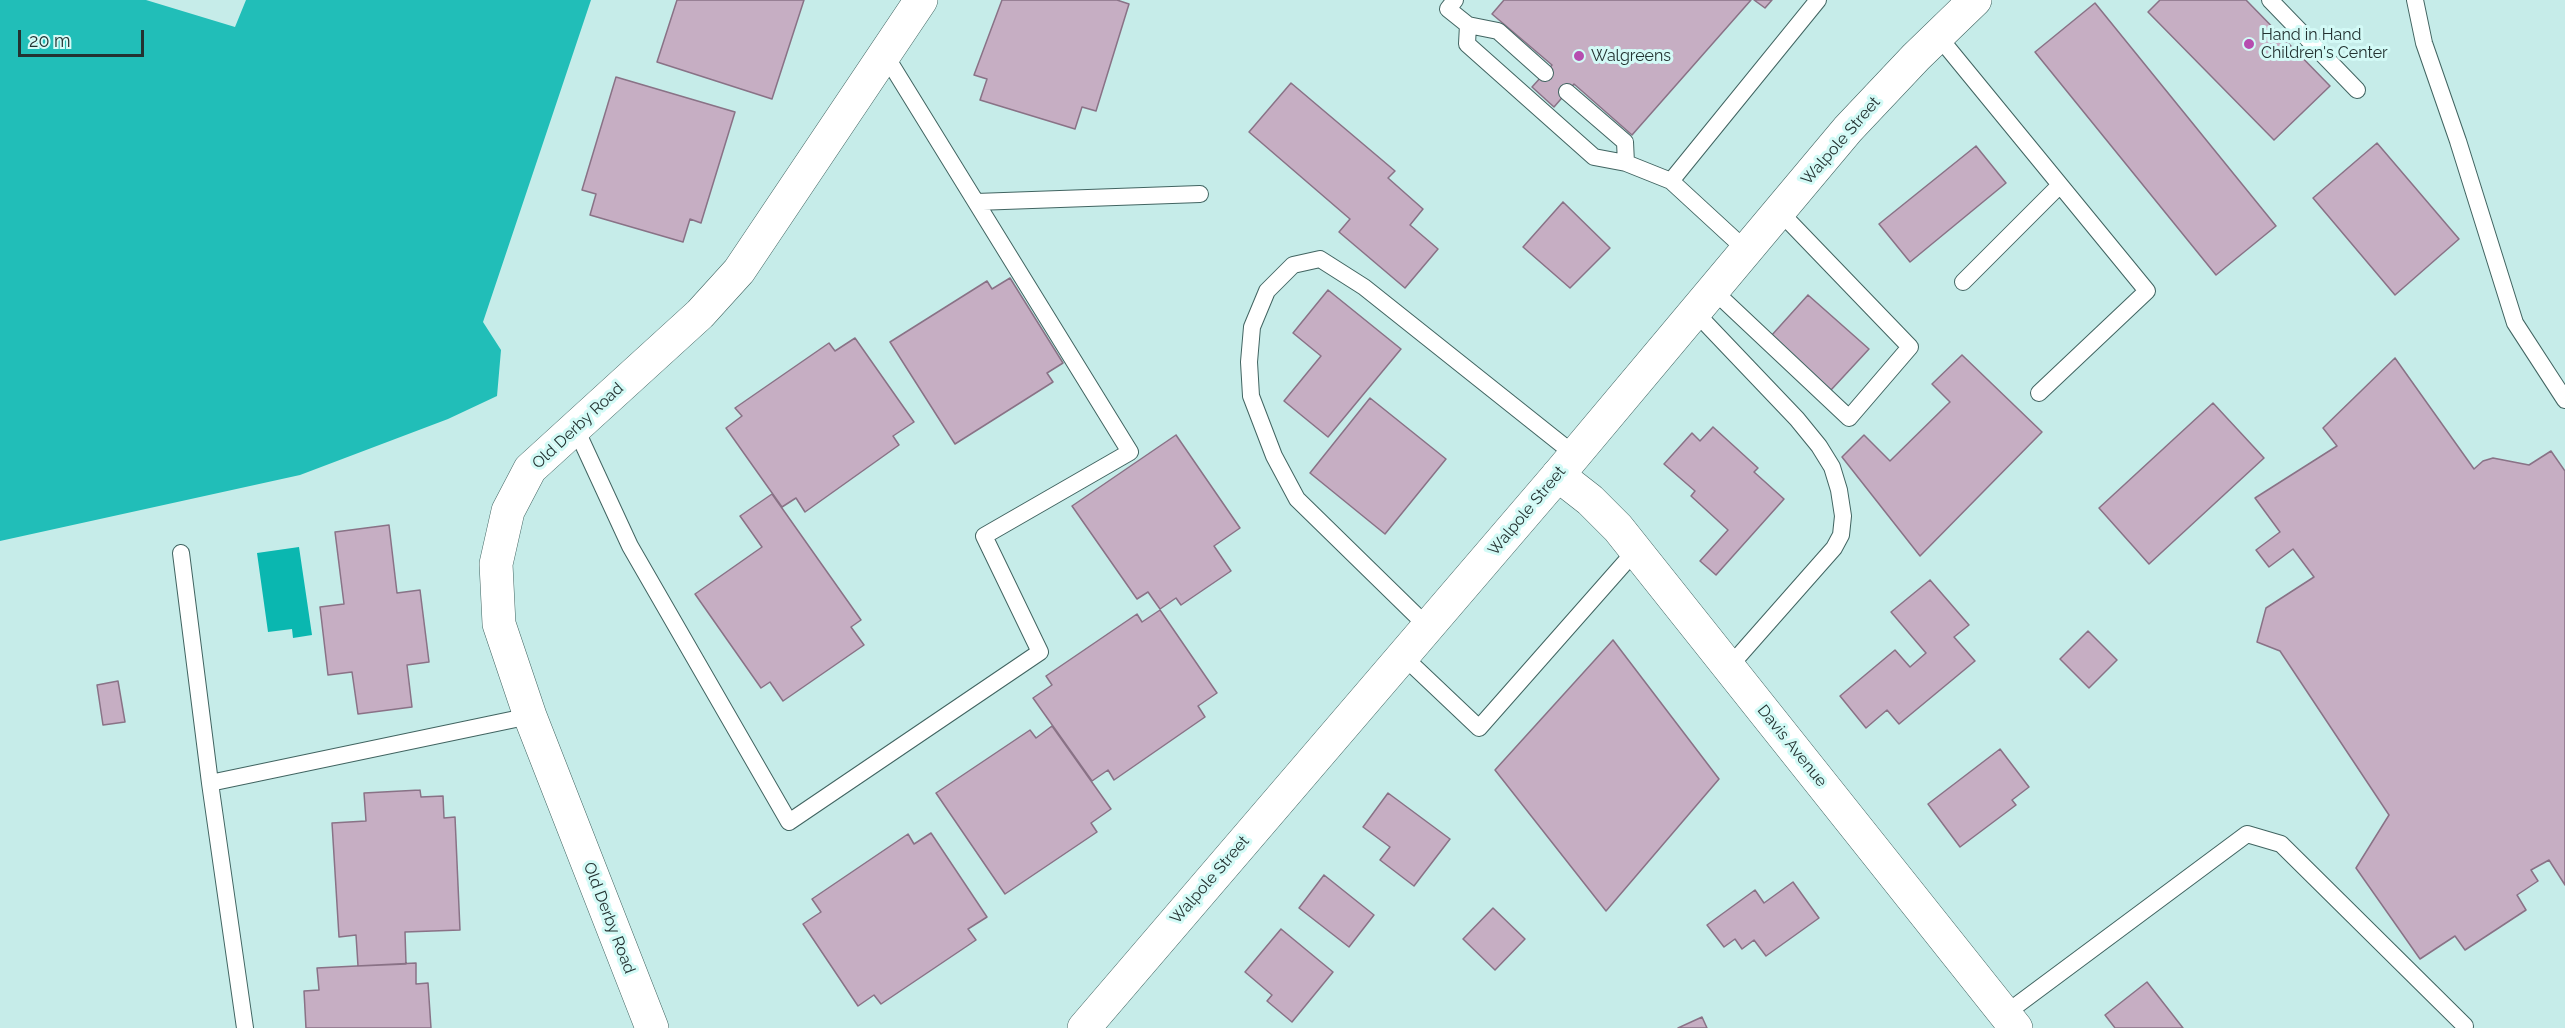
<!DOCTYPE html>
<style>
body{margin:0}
#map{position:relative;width:2565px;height:1028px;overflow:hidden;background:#c6ece9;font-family:Raleway,sans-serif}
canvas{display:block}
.scale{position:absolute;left:18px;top:30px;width:126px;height:27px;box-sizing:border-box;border:3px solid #233231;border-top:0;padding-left:8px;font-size:18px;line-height:21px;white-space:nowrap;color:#233231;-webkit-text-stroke:4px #d3faf6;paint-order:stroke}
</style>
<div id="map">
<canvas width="2565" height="1028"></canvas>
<div class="scale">20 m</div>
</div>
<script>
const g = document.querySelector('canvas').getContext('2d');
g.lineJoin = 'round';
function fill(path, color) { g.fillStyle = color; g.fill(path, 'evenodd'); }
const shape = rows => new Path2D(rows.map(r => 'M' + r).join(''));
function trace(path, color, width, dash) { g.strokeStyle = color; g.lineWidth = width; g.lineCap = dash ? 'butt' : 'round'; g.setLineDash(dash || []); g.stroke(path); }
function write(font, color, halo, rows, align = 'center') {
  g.font = font + ' Raleway,sans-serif'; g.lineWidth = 6; g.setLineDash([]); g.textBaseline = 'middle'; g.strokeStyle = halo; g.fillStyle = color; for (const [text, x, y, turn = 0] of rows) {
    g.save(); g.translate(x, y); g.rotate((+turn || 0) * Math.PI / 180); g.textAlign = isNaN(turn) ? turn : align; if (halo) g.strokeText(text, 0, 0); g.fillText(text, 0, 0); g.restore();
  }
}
fill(shape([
 [0,0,146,0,235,27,246,0,591,0,483,322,501,350,497,396,448,419,300,475,0,541]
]), '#21beb8');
fill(shape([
 [299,547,312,635,293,638,292,629,268,632,257,553]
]), '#0ab7b0');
const building = shape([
 [677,0,804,0,772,99,657,62,677,0],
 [1002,0,1117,0,1129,4,1096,111,1082,107,1075,129,980,100,987,79,974,75,1002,0],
 [1504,0,1751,0,1632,135,1574,84,1554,107,1532,87,1552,65,1492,14,1504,0],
 [1754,0,1772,0,1765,8,1754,0],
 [2160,0,2246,0,2330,86,2274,140,2148,12,2160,0],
 [2095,3,2276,226,2216,275,2035,52,2095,3],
 [616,77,735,112,701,223,690,219,683,242,590,215,596,194,582,190,616,77],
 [1291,83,1395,171,1388,178,1423,209,1410,225,1438,249,1405,288,1339,232,1350,219,1249,132,1291,83],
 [2377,143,2459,239,2395,295,2313,198,2377,143],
 [1976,146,2006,183,1910,262,1879,224,1976,146],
 [1563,202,1610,248,1570,288,1523,247,1563,202],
 [1010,278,1063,363,1047,373,1053,382,955,444,890,342,987,281,992,289,1010,278],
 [1328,290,1401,349,1328,437,1284,401,1321,356,1293,333,1328,290],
 [1808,295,1869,349,1831,390,1771,336,1808,295],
 [855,338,914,422,893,436,899,445,805,512,796,498,782,507,726,428,742,416,735,408,829,343,835,351,855,338],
 [1962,355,2042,432,1920,556,1842,457,1864,435,1890,461,1950,402,1932,384,1962,355],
 [2395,358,2474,469,2483,461,2493,458,2529,465,2551,451,2565,471,2565,885,2549,860,2531,870,2538,881,2517,895,2526,910,2465,950,2455,936,2420,959,2356,868,2389,815,2280,651,2257,642,2266,608,2314,577,2293,549,2269,567,2256,550,2280,532,2255,498,2337,446,2323,428,2395,358],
 [1370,398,1446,459,1385,534,1310,473,1370,398],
 [2213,403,2264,458,2149,564,2099,508,2213,403],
 [1713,427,1758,468,1754,472,1784,499,1716,575,1700,561,1728,530,1691,496,1695,491,1664,464,1692,433,1700,441,1713,427],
 [1176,435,1240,528,1214,546,1231,571,1181,605,1176,598,1160,609,1148,592,1137,599,1072,506,1176,435],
 [772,494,861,620,851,627,864,645,783,701,770,682,761,688,695,594,762,547,740,516,772,494],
 [389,525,397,593,420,590,429,662,407,665,412,707,358,714,352,672,328,675,320,607,344,604,335,532,389,525],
 [1930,580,1969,625,1954,637,1975,661,1899,724,1887,710,1866,728,1840,696,1895,650,1910,667,1926,653,1891,612,1930,580],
 [1160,610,1217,693,1198,706,1205,717,1114,780,1108,770,1092,781,1033,698,1052,685,1046,676,1137,614,1142,622,1160,610],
 [2088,631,2117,660,2089,688,2060,659,2088,631],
 [1613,640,1719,779,1606,911,1495,770,1613,640],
 [118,681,125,722,103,725,97,685,118,681],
 [1052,726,1111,809,1091,823,1097,832,1005,894,936,793,1030,730,1036,738,1052,726],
 [2000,749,2029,787,2012,800,2016,805,1960,847,1928,804,2000,749],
 [420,790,421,797,443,796,444,818,455,817,460,930,405,932,406,964,358,966,356,935,339,937,332,823,366,821,364,793,420,790],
 [1388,793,1450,839,1414,886,1380,860,1390,847,1363,827,1388,793],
 [931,833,987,917,968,929,976,940,881,1004,874,995,858,1006,803,924,821,912,812,899,908,834,914,844,931,833],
 [1324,875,1374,915,1349,947,1299,908,1324,875],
 [1793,882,1819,918,1766,956,1754,940,1742,949,1735,939,1724,947,1707,925,1755,890,1764,903,1793,882],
 [1493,908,1525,939,1495,970,1463,939,1493,908],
 [1281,929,1333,972,1292,1022,1267,1001,1272,995,1245,972,1281,929],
 [416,963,416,984,428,983,431,1028,306,1028,304,991,319,990,317,968,416,963],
 [2147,982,2183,1028,2115,1028,2105,1015,2147,982],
 [1702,1017,1707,1028,1678,1028,1702,1017]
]);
fill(building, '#c6aec3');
trace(building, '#897286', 1.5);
const lane = shape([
 [1455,0,1448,9,1468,25,1467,44,1594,157,1626,163,1671,181],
 [2270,0,2357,90],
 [2415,0,2424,43,2458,141,2515,323,2565,400],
 [1468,25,1498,31,1545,73],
 [1938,36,2147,291,2039,393],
 [1567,92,1625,142,1626,163],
 [976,202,1200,194],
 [1746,250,1671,181,1818,0],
 [1963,282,2060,185],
 [1714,291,1849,418,1910,347,1780,212],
 [1696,313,1797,419,1819,446,1832,467,1839,490,1843,516,1841,535,1834,548,1729,667],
 [576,429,630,546,789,822,1040,652,984,536,1130,452,884,53],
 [181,553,210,783],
 [1428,627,1297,499,1274,456,1251,396,1249,362,1252,327,1267,291,1293,265,1320,259,1364,287,1575,455],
 [1403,656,1479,728,1636,550],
 [2005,1014,2247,834,2281,844,2465,1026],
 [245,1028,210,783,530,716]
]);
const street = shape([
 [1558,475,1590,500,1618,528,2016,1028],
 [652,1028,530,716,499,624,496,564,508,511,530,469,700,314,739,271,921,0]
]);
const secondary = shape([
 [1084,1028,1558,475,1848,129,1916,57,1975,0]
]);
trace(lane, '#416461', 18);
trace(street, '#416461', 34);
trace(secondary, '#416461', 34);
trace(lane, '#fff', 16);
trace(street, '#fff', 33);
trace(secondary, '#fff', 33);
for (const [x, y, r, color] of [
 [2249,44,6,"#b64daf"],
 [1579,56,6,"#b64daf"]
]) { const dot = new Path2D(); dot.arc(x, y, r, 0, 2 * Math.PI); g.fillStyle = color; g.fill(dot); trace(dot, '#d3faf6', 2); }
write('16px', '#233231', '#d3faf6', [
 ["Hand in Hand",2261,35],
 ["Children's Center",2261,53],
 ["Walgreens",1591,56]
], 'left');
write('16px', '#233231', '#d3faf6', [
 ["Walpole Street",1841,141,-49],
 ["Old Derby Road",578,426,-43],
 ["Walpole Street",1527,511,-50],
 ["Davis Avenue",1792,746,51],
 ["Walpole Street",1210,880,-49],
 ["Old Derby Road",609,918,69]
]);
</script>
